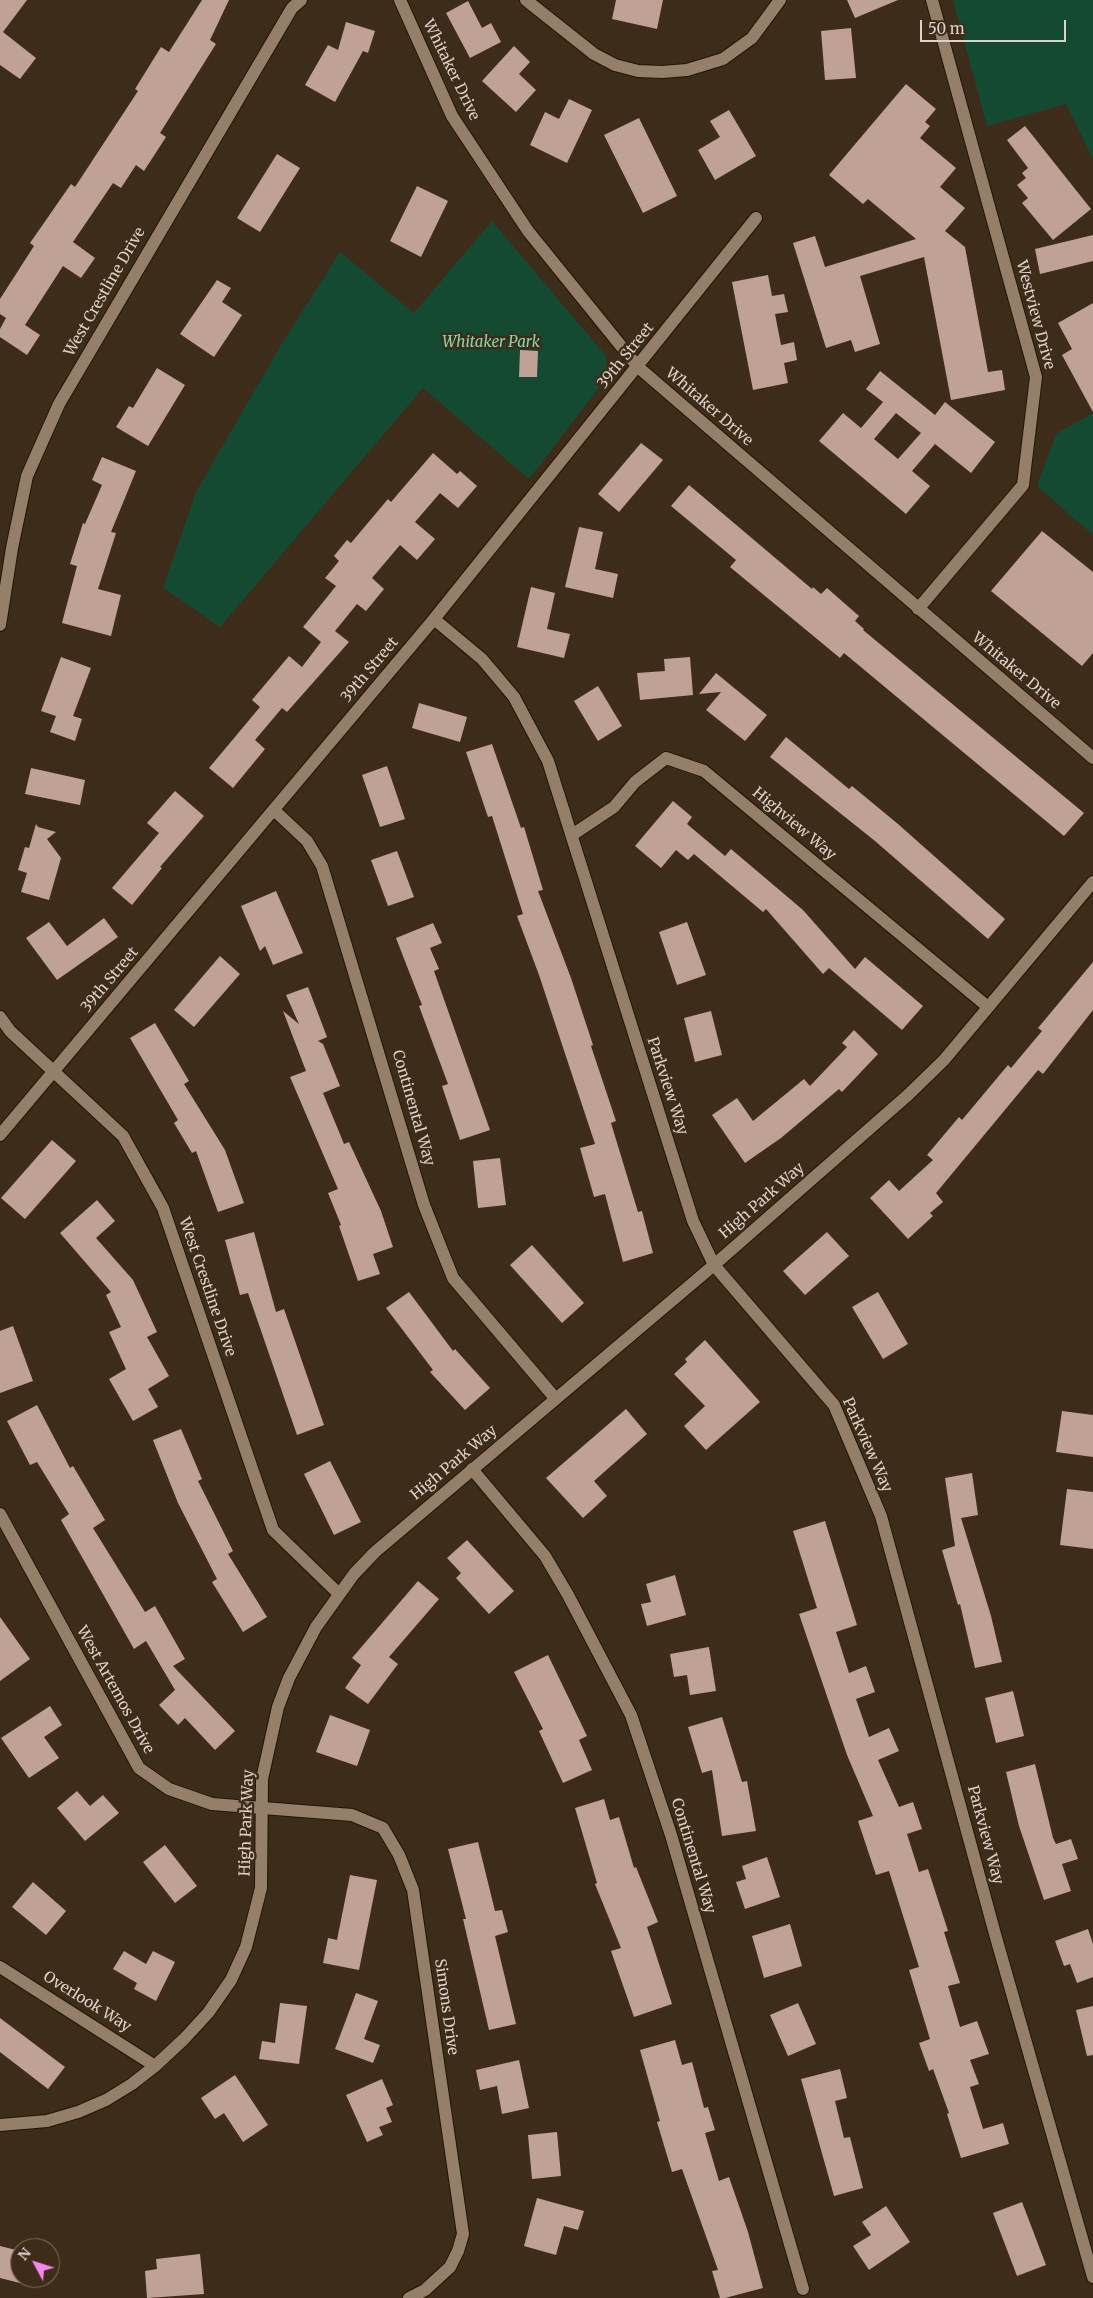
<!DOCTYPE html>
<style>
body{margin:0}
#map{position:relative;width:1093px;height:2298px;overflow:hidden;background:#3e2c1a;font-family:Merriweather,serif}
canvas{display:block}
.north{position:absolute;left:10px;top:2238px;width:50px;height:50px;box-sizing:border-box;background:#3e2c1a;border:1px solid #7e6e5f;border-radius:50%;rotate:310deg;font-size:14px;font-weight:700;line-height:20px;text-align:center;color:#ddd2c7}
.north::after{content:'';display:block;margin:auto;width:18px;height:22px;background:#f688ed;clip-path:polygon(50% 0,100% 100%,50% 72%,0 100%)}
.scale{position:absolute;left:920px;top:20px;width:146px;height:22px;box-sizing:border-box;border:2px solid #ddd2c7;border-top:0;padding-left:6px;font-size:15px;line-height:18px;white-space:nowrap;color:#ddd2c7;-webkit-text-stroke:4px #3e2c1a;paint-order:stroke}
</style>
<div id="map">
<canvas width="1093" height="2298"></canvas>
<div class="north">N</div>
<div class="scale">50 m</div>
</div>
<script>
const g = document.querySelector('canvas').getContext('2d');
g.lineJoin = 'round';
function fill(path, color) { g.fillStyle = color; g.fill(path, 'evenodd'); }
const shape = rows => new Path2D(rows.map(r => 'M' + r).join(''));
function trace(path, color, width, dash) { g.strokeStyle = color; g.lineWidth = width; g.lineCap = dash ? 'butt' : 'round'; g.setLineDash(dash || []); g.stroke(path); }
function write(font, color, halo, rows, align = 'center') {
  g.font = font + ' Merriweather,serif'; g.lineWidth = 5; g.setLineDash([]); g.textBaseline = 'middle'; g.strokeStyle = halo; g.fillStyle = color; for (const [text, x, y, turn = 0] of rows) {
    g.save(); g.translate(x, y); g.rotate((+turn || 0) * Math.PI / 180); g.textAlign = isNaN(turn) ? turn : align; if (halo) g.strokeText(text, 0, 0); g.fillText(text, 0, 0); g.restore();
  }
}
fill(shape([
 [953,0,1093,0,1093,159,1066,104,987,126],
 [492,221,606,356,608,376,529,479,423,388,220,627,163,588,196,492,281,345,340,252,414,313],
 [1093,413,1093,535,1037,486,1056,434]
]), '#144a31');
fill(shape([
 [0,0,27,0,3,32,36,58,20,79,0,65],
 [202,0,229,0,210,40,216,44,160,133,166,137,144,171,136,165,121,188,113,183,73,242,95,258,81,278,63,266,25,325,40,335,27,355,0,337,0,329,6,318,0,314,0,299,34,246,30,243,71,184,75,187,138,91,135,89,161,47,169,52],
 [616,0,663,0,657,29,612,19],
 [847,0,898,0,855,18],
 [468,1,482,28,491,23,501,42,470,58,446,13],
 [346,22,375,31,368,53,363,51,335,102,305,85,328,45,338,50],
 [851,28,856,78,825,80,821,31],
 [514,46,530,62,519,74,536,90,516,112,482,81],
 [906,84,936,109,925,122,930,126,920,138,956,168,940,187,965,208,945,231,965,247,988,372,1002,370,1005,390,951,400,924,257,860,276,880,344,855,352,851,340,826,348,793,243,815,236,825,267,916,239,868,199,863,204,829,175],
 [569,99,592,110,567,163,530,145,545,112,559,119],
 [729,110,756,156,715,180,698,150,720,137,710,121],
 [639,118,677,196,643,213,604,135],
 [1025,126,1091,209,1053,240,1022,203,1028,198,1017,185,1026,178,1022,173,1028,168,1007,140],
 [277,154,300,168,260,232,237,218],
 [417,186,448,201,421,257,390,241],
 [1093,235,1093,261,1040,274,1035,249],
 [768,275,772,296,784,294,788,312,775,314,781,345,794,342,797,360,784,363,788,383,753,390,732,282],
 [217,280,231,288,222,302,242,315,214,357,180,334],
 [1093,303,1093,412,1062,355,1072,349,1058,323],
 [520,350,538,351,537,377,519,377],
 [157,368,185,385,148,446,116,427,129,406,133,408],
 [880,371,935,415,945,402,995,442,971,473,935,444,912,471,930,486,906,514,819,441,843,413,861,428,883,402,866,389],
 [896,413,921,433,898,459,874,439],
 [641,443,663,460,619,512,598,494],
 [433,453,457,474,460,471,477,486,458,508,440,493,415,522,435,539,417,560,400,545,372,578,384,589,366,611,357,604,335,631,349,642,287,712,282,708,255,740,265,749,233,788,209,768,260,707,252,700,289,656,302,667,321,642,303,627,336,586,325,578,339,561,334,556,347,540,351,543,388,499,391,502],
 [102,457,136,471,111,532,116,533,98,589,121,595,111,636,62,623,77,566,70,564,83,523,85,524,102,485,92,480],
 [689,485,812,589,813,587,821,594,827,588,859,616,855,621,864,629,863,630,1084,813,1064,836,844,653,840,658,730,567,736,560,671,506],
 [579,527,603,532,595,569,618,574,613,598,565,587],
 [1042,531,1093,572,1093,653,1082,666,991,591],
 [531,587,555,593,547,629,570,634,564,658,517,647],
 [61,657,91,668,73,716,82,719,75,741,50,732,56,716,41,711],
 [690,657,693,695,640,700,637,673,665,671,664,659],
 [716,673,767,715,745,741,706,710,721,692,699,694],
 [598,686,622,726,598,741,574,701],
 [419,703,467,717,460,742,412,728],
 [786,737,849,789,852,786,898,824,1005,919,988,939,875,841,770,757],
 [492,744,521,828,524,827,543,890,538,891,571,978,593,1045,591,1046,616,1121,611,1123,638,1212,642,1211,653,1253,623,1262,605,1194,594,1197,580,1148,595,1144,539,975,517,916,523,914,492,816,488,817,466,752],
 [387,766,405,819,380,827,362,775],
 [31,768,85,780,80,805,25,794],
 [175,791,204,816,160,867,162,868,132,905,112,888,159,833,147,823],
 [673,801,692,817,687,824,725,856,731,849,803,910,855,969,865,957,923,1006,902,1030,829,968,823,974,766,909,763,912,694,854,688,860,676,850,661,868,635,846],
 [36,824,38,827,56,832,47,839,61,858,49,900,21,892,27,873,18,870,25,847,29,848],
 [397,851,414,897,388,906,371,860],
 [276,891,303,953,273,965,265,946,260,951,241,906],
 [104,918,118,937,57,980,26,938,49,922,67,946],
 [687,922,706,975,677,985,659,932],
 [433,923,442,943,430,948,439,969,434,971,490,1130,460,1140,442,1086,448,1084,419,1006,422,1005,396,938],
 [220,956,240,974,194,1027,174,1010],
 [1093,962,1093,1010,1043,1074,1038,1070,936,1193,943,1202,930,1213,933,1216,908,1239,870,1198,889,1180,899,1191,933,1160,927,1155,959,1117,962,1120,1008,1065,1011,1068,1042,1031,1038,1028],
 [308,987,327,1037,318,1041,323,1044,340,1086,323,1093,344,1144,349,1142,381,1211,393,1247,373,1254,380,1274,358,1281,339,1226,341,1225,328,1193,338,1189,290,1077,306,1071,283,1011,299,1024,286,995],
 [711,1011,722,1055,695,1062,684,1018],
 [155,1023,189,1081,184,1084,225,1150,244,1203,218,1212,196,1151,192,1153,174,1123,178,1120,130,1038],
 [854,1030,878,1054,842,1092,839,1089,781,1138,745,1163,712,1115,737,1098,753,1121,804,1079,810,1086,847,1047,842,1043],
 [52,1140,76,1161,25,1219,1,1198],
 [500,1158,506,1205,478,1208,473,1161],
 [97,1200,115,1221,96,1238,133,1280,157,1332,147,1337,169,1376,148,1389,158,1407,133,1421,109,1379,126,1369,109,1332,121,1327,106,1295,111,1292,60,1233],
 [254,1232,276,1312,284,1309,324,1425,297,1435,248,1293,240,1295,225,1240],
 [827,1232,849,1256,805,1295,783,1271],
 [532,1245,584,1303,562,1323,510,1265],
 [409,1292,453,1351,455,1349,490,1388,465,1410,430,1372,433,1370,386,1308],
 [878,1292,908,1344,883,1359,852,1307],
 [13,1326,33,1381,0,1393,0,1331],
 [705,1340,760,1402,706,1450,684,1426,705,1406,674,1374,687,1362,685,1359],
 [37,1405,70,1468,73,1466,105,1520,93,1528,145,1612,155,1606,185,1659,173,1666,235,1731,215,1750,185,1718,178,1725,159,1705,175,1690,146,1641,134,1649,61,1520,69,1514,37,1462,30,1465,7,1421],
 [626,1409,647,1434,594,1481,607,1496,583,1518,546,1478],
 [1062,1411,1093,1415,1093,1457,1056,1452],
 [181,1429,202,1479,198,1481,233,1551,228,1554,267,1617,243,1632,212,1582,217,1579,178,1503,153,1440],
 [330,1461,361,1522,334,1535,304,1474],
 [972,1473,978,1515,961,1518,991,1616,1002,1662,975,1668,960,1604,958,1605,942,1550,955,1546,945,1478],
 [1067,1489,1093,1492,1093,1549,1060,1545],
 [825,1521,857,1625,836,1632,849,1673,866,1666,875,1692,856,1699,869,1737,889,1728,899,1751,878,1760,899,1807,913,1802,922,1829,907,1834,919,1872,928,1869,948,1931,944,1932,960,1983,948,1986,960,2027,977,2021,989,2054,970,2060,979,2084,970,2087,983,2129,1003,2123,1009,2144,961,2158,947,2114,949,2113,933,2069,929,2071,919,2043,930,2039,909,1970,919,1967,889,1871,876,1875,858,1821,873,1816,847,1755,799,1614,817,1608,793,1531],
 [467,1540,514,1591,489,1614,456,1578,461,1573,447,1558],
 [675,1575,686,1615,647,1626,641,1604,651,1602,646,1584],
 [418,1581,439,1599,389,1657,398,1664,368,1704,345,1688,361,1665,352,1658],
 [0,1617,30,1659,0,1681],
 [709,1647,716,1691,690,1695,687,1675,674,1677,670,1654],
 [548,1655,587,1736,579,1740,592,1770,563,1783,539,1731,543,1729,514,1672],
 [1013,1691,1024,1736,996,1743,985,1698],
 [50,1706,62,1725,44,1737,59,1758,29,1778,1,1738],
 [330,1715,370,1730,357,1766,316,1752],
 [722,1717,742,1782,747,1781,756,1831,722,1836,712,1770,702,1773,688,1727],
 [1035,1764,1053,1838,1056,1844,1071,1839,1078,1859,1062,1864,1071,1891,1044,1900,1019,1826,1006,1772],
 [77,1791,90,1806,103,1795,119,1813,85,1841,57,1808],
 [604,1799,610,1820,619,1817,634,1868,636,1867,658,1922,647,1927,672,2004,634,2017,611,1951,621,1948,595,1884,597,1883,575,1808],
 [478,1842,495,1911,502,1910,508,1932,495,1936,516,2024,489,2030,463,1919,466,1919,448,1849],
 [165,1845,197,1886,175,1903,143,1862],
 [767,1857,780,1897,745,1909,736,1882,746,1879,742,1866],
 [350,1875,377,1880,359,1970,323,1963,328,1938,337,1940],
 [33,1882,66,1911,46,1935,12,1907],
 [790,1924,802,1966,764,1978,752,1936],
 [1088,1929,1093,1944,1093,1977,1077,1983,1070,1964,1064,1966,1055,1941],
 [124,1951,146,1964,153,1951,175,1962,156,2001,134,1989,137,1983,113,1969],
 [356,1993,378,2001,364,2039,380,2045,373,2063,335,2049],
 [280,2003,307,2006,299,2064,259,2059,262,2041,275,2043],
 [798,2003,816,2044,788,2056,770,2015],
 [1093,2006,1093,2055,1087,2056,1076,2010],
 [0,2018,65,2067,48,2089,0,2052],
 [675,2040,682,2065,692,2062,704,2108,708,2107,715,2130,705,2133,719,2181,729,2177,748,2232,763,2288,725,2298,720,2298,712,2271,718,2270,682,2169,672,2172,657,2122,660,2121,640,2050],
 [519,2060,529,2108,502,2114,497,2086,480,2090,476,2070],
 [840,2069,847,2098,835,2101,844,2138,850,2137,863,2188,834,2196,801,2079],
 [235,2075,268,2125,243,2142,224,2113,215,2119,201,2098],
 [382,2079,393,2105,386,2108,392,2122,379,2127,383,2135,367,2142,346,2095],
 [557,2132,561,2176,532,2179,528,2135],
 [537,2198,584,2211,578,2230,564,2226,556,2255,524,2246],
 [1022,2202,1046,2265,1017,2276,993,2213],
 [886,2206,910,2242,869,2270,853,2246,871,2235,862,2222],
 [0,2246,20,2251,20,2283,0,2278],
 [200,2254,204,2294,147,2298,145,2271,157,2269,156,2259]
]), '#bfa295');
const minor = shape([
 [526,0,594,54,615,65,638,71,662,72,687,70,723,59,752,38,780,0],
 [918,609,1023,485,1036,377,932,0],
 [434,619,482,659,514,697,548,761,693,1221,714,1265,834,1405,881,1516,995,1934,1093,2277],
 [0,625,12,548,27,476,59,404,292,8,301,0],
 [274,810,307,841,322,866,424,1205,453,1278,555,1398],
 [572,835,614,807,635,782,666,758,704,771,988,1007],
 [0,1017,10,1031,123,1136,163,1208,273,1530,339,1594],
 [0,1135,434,619,756,218],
 [472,1469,545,1556,568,1595,631,1715,671,1835,803,2289],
 [0,1514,139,1768,169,1789,212,1804,352,1815,383,1828,399,1855,413,1890,463,2234,458,2251,450,2267,425,2290,409,2298],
 [0,1967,155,2066]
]);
const tertiary = shape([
 [400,0,452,116,528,231,638,367,1093,758],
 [0,2125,47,2121,78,2112,106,2100,132,2084,155,2066,184,2039,208,2013,231,1980,246,1947,261,1888,262,1779,278,1707,289,1678,316,1627,354,1574,375,1552,714,1265,908,1095,944,1060,1093,882]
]);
trace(minor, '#251404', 14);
trace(tertiary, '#251404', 14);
trace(minor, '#947f6a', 12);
trace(tertiary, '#947f6a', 12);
write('15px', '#ddd2c7', '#3e2c1a', [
 ["Whitaker Drive",451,70,64],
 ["West Crestline Drive",105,292,-60],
 ["Westview Drive",1035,315,75],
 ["39th Street",626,356,-51],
 ["Whitaker Drive",709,407,41],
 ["39th Street",370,670,-50],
 ["Whitaker Drive",1016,671,40],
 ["Highview Way",794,824,40],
 ["39th Street",110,980,-50],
 ["Parkview Way",667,1086,72],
 ["Continental Way",413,1108,74],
 ["High Park Way",762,1201,-41],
 ["West Crestline Drive",207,1287,71],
 ["Parkview Way",867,1445,66],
 ["High Park Way",454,1463,-40],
 ["West Artemos Drive",115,1690,61],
 ["High Park Way",247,1823,-88],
 ["Parkview Way",985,1835,75],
 ["Continental Way",693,1856,73],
 ["Overlook Way",87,2002,32],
 ["Simons Drive",446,2007,82]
]);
write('italic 15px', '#80dcac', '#3e2c1a', [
 ["Whitaker Park",491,343]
]);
</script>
